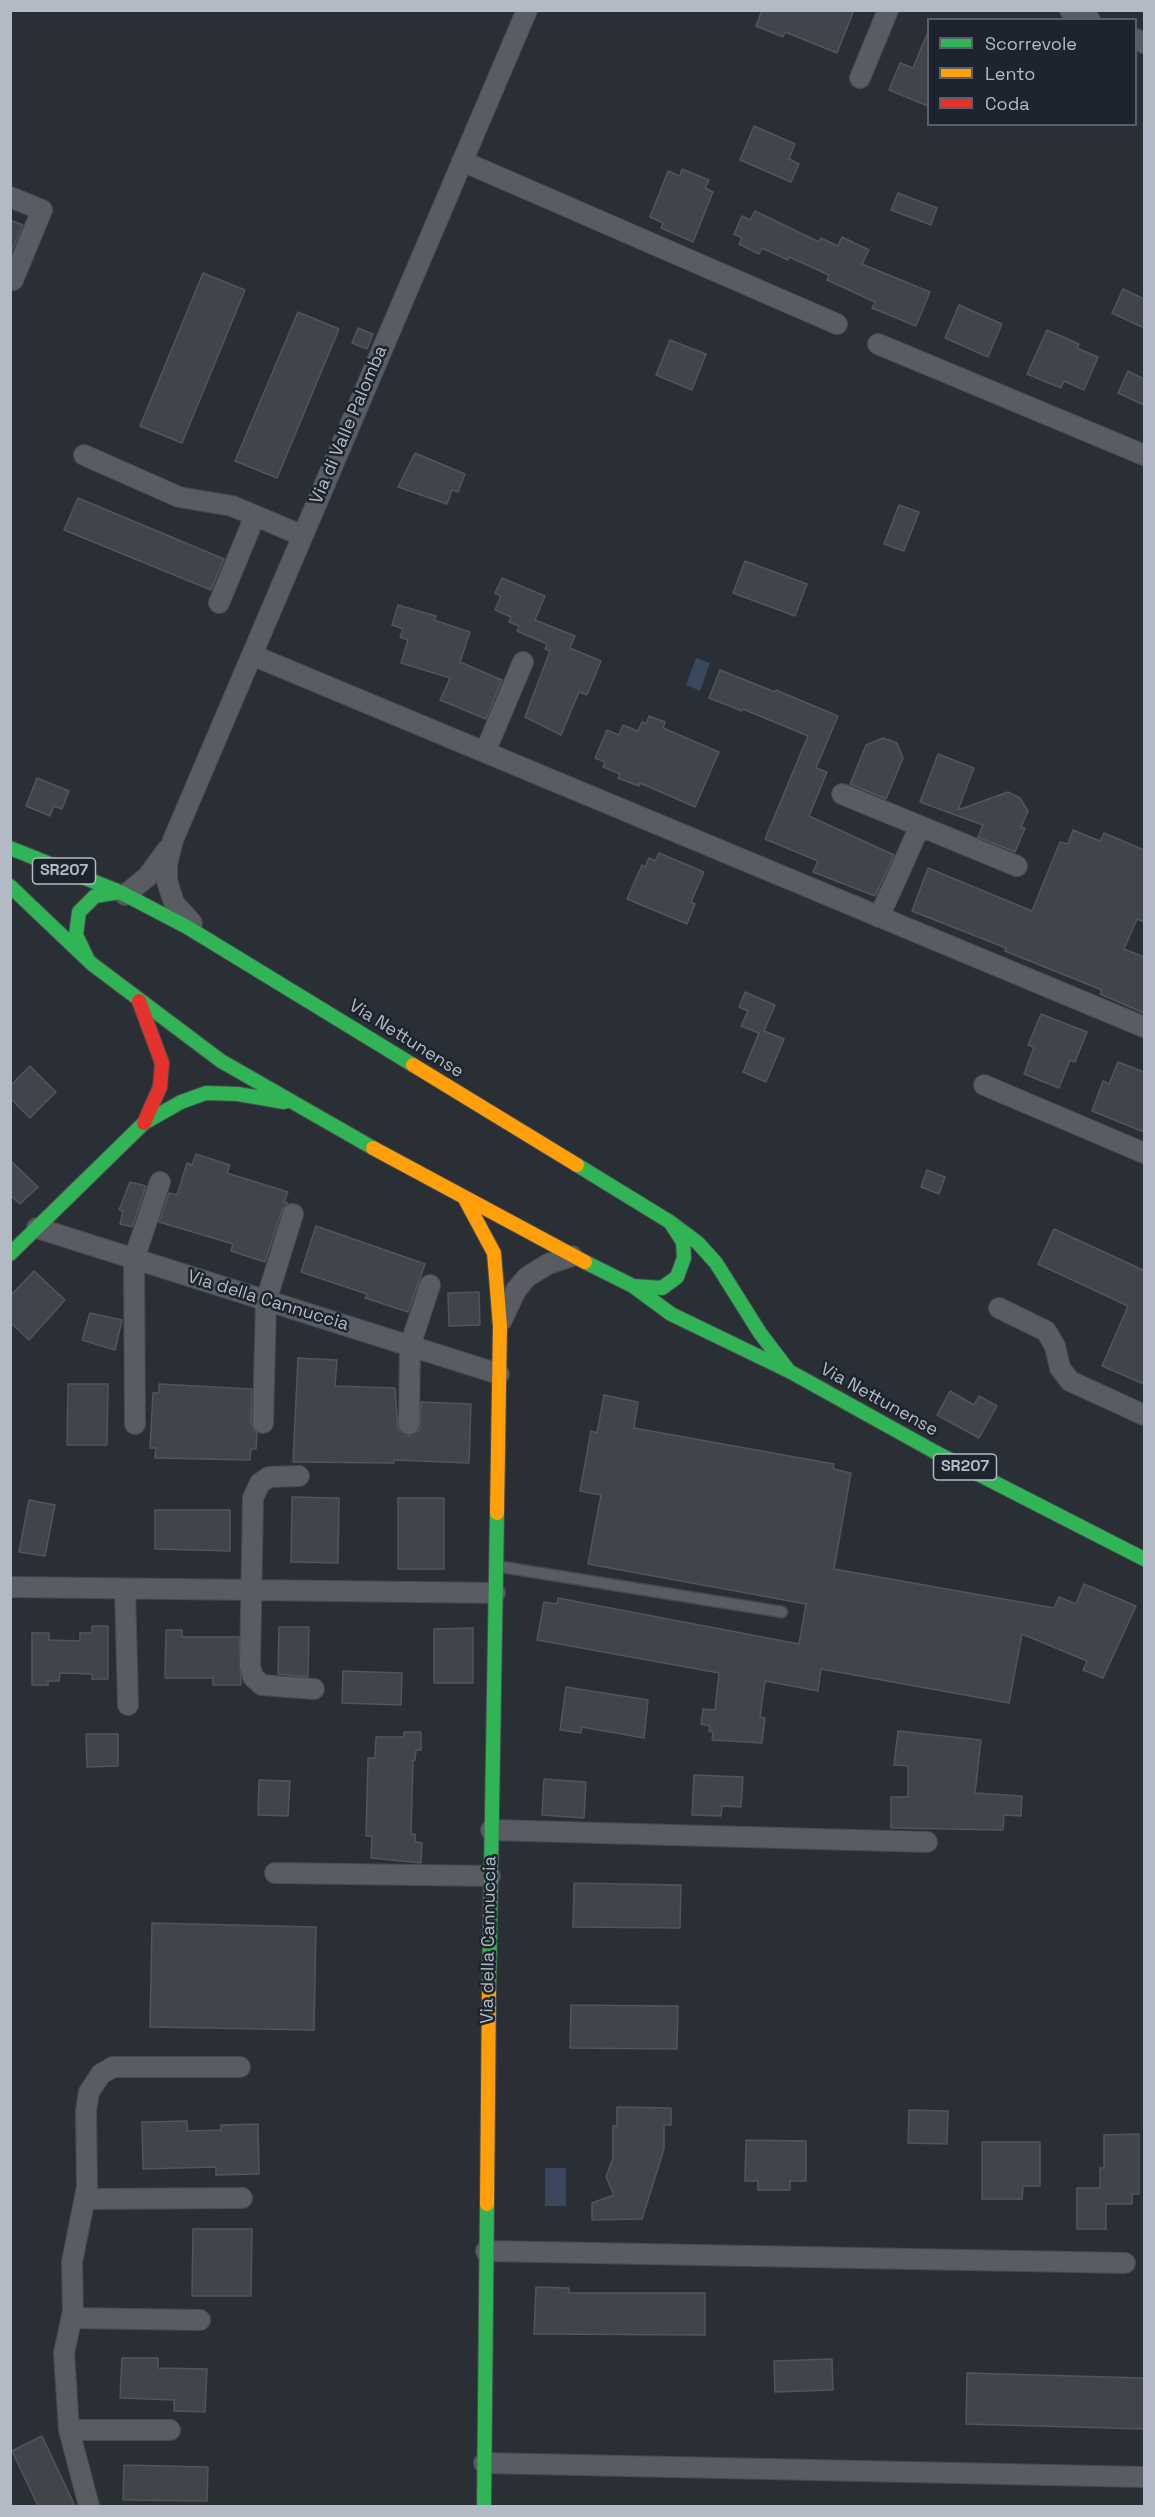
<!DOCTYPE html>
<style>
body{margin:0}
#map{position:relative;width:1155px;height:2517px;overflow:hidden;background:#2a2e35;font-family:"Space Grotesk",sans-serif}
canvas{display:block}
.frame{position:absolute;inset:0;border:12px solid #b3bac5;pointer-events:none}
.legend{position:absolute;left:927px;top:18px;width:210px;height:108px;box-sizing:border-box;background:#1d242e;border:2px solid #59606a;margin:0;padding:8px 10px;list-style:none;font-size:18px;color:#b3bac5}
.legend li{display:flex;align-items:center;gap:12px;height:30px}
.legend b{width:30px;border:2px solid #59606a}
</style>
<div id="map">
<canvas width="1155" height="2517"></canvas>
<div class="frame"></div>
<ul class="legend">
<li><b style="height:8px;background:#30b455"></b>Scorrevole</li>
<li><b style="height:8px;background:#ff9f0a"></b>Lento</li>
<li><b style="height:8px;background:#e5322d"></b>Coda</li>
</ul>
</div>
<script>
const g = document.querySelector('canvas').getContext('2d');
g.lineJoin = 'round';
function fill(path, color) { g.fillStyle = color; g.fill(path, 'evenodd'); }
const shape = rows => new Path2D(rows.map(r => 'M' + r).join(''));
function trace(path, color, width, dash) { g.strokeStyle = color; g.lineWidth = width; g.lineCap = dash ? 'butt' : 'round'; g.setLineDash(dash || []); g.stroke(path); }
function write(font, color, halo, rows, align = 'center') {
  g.font = font + ' "Space Grotesk",sans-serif'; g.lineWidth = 5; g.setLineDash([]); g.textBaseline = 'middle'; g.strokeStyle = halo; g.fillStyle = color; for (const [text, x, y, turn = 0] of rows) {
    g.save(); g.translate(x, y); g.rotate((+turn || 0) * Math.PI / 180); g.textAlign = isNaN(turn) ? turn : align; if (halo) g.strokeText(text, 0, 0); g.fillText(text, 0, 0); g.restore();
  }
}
fill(shape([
 [696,658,710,663,700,691,686,685],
 [545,2168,566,2168,566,2206,545,2206]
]), '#3a475c');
const building = shape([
 [762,10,854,10,837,53,785,32,783,37,756,26,762,10],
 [928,32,928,106,889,90,900,63,913,68,928,32],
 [754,126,795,144,789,159,799,164,791,182,740,160,754,126],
 [682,169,709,180,705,188,713,192,693,242,661,228,663,223,650,217,668,171,680,176,682,169],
 [898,193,937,208,931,225,891,210,898,193],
 [755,211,819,242,821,238,838,246,842,237,869,250,862,264,930,292,916,326,872,308,875,302,827,280,829,275,789,257,788,260,762,248,759,254,739,244,742,238,734,234,742,216,750,220,755,211],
 [10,220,23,225,10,255,10,220],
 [203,273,245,290,182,443,140,426,203,273],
 [1123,289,1144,299,1144,328,1112,313,1123,289],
 [959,305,1002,324,988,357,945,338,959,305],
 [298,312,339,329,277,478,235,461,298,312],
 [358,328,373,334,367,349,352,343,358,328],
 [1047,330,1079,344,1077,348,1098,357,1084,390,1064,381,1061,388,1027,374,1047,330],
 [670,340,706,354,692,390,656,375,670,340],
 [1128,371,1144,379,1144,405,1118,393,1128,371],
 [415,453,465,474,458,492,452,490,447,504,398,487,415,453],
 [78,498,224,559,211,590,64,530,78,498],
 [899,505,919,512,904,551,884,544,899,505],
 [745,561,807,584,795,616,733,593,745,561],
 [502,578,545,596,535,620,575,636,570,648,601,661,587,695,579,692,561,735,525,717,550,651,545,649,547,644,517,631,519,626,509,622,511,617,495,610,501,596,495,593,502,578],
 [398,605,436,616,434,620,470,632,460,662,502,680,486,719,440,700,450,678,401,663,408,640,400,637,403,629,392,625,398,605],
 [720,670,775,692,776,690,838,716,816,768,827,772,809,816,894,855,875,896,813,872,818,861,765,839,808,736,743,709,742,711,709,698,720,670],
 [649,716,665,722,663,728,719,752,695,807,640,783,639,786,618,778,620,774,603,767,605,762,595,758,607,730,619,735,623,725,638,731,642,722,646,724,649,716],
 [883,738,897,743,903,758,886,799,850,784,866,745,883,738],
 [938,754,974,768,958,810,1008,792,1020,798,1028,811,1021,827,1025,828,1015,852,978,837,983,825,920,802,938,754],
 [37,778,69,791,62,809,54,806,50,816,26,806,37,778],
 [1073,830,1100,841,1104,833,1144,850,1144,922,1137,919,1124,949,1144,957,1144,1013,1100,994,1102,990,1005,951,1006,948,912,911,928,868,1032,911,1060,842,1068,844,1073,830],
 [659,853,704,872,691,902,695,904,687,924,627,899,642,865,645,867,649,858,655,861,659,853],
 [745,992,775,1005,764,1031,784,1039,766,1082,743,1072,759,1033,741,1026,748,1011,739,1007,745,992],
 [1041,1014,1087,1032,1075,1062,1070,1060,1059,1088,1024,1074,1034,1047,1028,1045,1041,1014],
 [1118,1062,1144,1072,1144,1132,1092,1111,1103,1081,1109,1084,1118,1062],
 [30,1066,56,1092,30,1118,10,1098,10,1086,30,1066],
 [196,1154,230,1165,227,1173,288,1192,284,1202,288,1203,282,1210,265,1262,231,1251,233,1244,159,1222,169,1193,177,1195,187,1163,192,1165,196,1154],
 [10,1160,38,1187,20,1204,10,1195,10,1160],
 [927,1170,945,1177,939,1194,921,1187,927,1170],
 [130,1182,146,1186,132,1227,120,1224,123,1211,119,1210,130,1182],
 [316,1226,425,1264,408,1312,365,1298,367,1294,301,1272,316,1226],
 [1054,1229,1143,1270,1144,1268,1144,1384,1102,1366,1128,1306,1038,1264,1054,1229],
 [34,1271,65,1300,29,1340,10,1322,10,1296,34,1271],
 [479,1292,480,1325,449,1326,448,1293,479,1292],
 [90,1313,122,1320,115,1350,82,1340,90,1313],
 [298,1358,337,1360,335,1386,395,1388,398,1429,408,1436,420,1430,421,1402,471,1404,469,1463,394,1460,394,1463,293,1462,298,1358],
 [68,1384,108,1384,107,1445,67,1445,68,1384],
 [159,1384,252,1389,251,1423,257,1433,256,1449,251,1449,250,1460,155,1458,156,1448,150,1448,151,1429,153,1393,159,1393,159,1384],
 [950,1391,974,1405,979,1396,997,1406,979,1438,937,1415,950,1391],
 [604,1395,638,1402,634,1428,834,1464,833,1469,851,1473,834,1569,1054,1608,1059,1597,1076,1604,1084,1584,1136,1606,1103,1678,1083,1670,1087,1661,1022,1634,1009,1703,821,1669,818,1691,765,1681,760,1717,765,1718,762,1743,712,1740,713,1732,709,1731,710,1726,701,1724,703,1709,715,1710,719,1673,537,1640,544,1602,557,1604,558,1598,799,1644,806,1604,588,1564,601,1495,580,1491,591,1431,597,1433,604,1395],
 [292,1497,339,1498,338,1563,291,1562,292,1497],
 [398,1498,444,1498,444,1569,398,1569,398,1498],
 [29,1500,55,1505,45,1556,19,1552,29,1500],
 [155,1510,230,1510,230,1551,155,1549,155,1510],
 [92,1626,108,1626,108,1679,92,1679,92,1674,60,1673,59,1681,48,1681,48,1685,32,1685,32,1633,49,1633,49,1640,80,1641,80,1633,92,1633,92,1626],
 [279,1627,309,1627,308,1677,278,1674,279,1627],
 [473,1628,473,1683,434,1683,434,1629,473,1628],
 [166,1630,182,1630,182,1637,239,1637,241,1685,213,1685,213,1678,165,1678,166,1630],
 [343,1671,402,1673,401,1705,342,1703,343,1671],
 [566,1687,648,1700,644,1738,582,1727,581,1733,560,1730,566,1687],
 [898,1731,981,1740,975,1793,1022,1796,1021,1816,1004,1815,1003,1830,891,1828,891,1797,908,1797,908,1766,894,1765,898,1731],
 [404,1732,421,1732,421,1750,416,1750,415,1760,413,1760,411,1834,415,1834,415,1842,422,1843,421,1863,371,1858,372,1836,366,1836,368,1758,375,1758,376,1737,404,1737,404,1732],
 [86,1734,118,1734,118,1766,87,1767,86,1734],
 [694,1775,743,1777,741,1807,722,1806,721,1816,692,1815,694,1775],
 [544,1779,586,1782,584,1818,542,1815,544,1779],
 [259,1780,290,1781,288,1816,258,1815,259,1780],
 [574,1883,681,1885,680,1928,573,1927,574,1883],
 [152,1923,316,1927,314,2030,150,2027,152,1923],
 [571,2005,678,2006,677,2049,570,2048,571,2005],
 [617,2107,671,2108,671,2125,664,2125,664,2149,642,2219,592,2220,592,2203,614,2195,606,2177,613,2158,613,2126,617,2126,617,2107],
 [909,2110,948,2111,947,2144,908,2143,909,2110],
 [187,2121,187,2131,221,2130,221,2125,258,2124,259,2174,216,2175,216,2167,143,2169,142,2122,187,2121],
 [1139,2134,1139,2194,1132,2194,1132,2204,1106,2204,1106,2229,1077,2229,1077,2188,1100,2188,1100,2168,1104,2168,1104,2135,1139,2134],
 [746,2140,806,2141,806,2181,790,2181,790,2190,758,2190,758,2181,745,2181,746,2140],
 [982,2142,1040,2142,1040,2186,1023,2186,1022,2199,982,2199,982,2142],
 [193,2229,252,2229,251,2296,192,2296,193,2229],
 [536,2287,569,2288,569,2293,705,2293,705,2335,534,2334,536,2287],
 [122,2358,158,2358,158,2368,207,2369,205,2412,174,2411,174,2400,120,2398,122,2358],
 [832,2359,833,2390,775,2392,774,2361,832,2359],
 [967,2373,1144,2378,1144,2429,966,2424,967,2373],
 [42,2436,75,2506,38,2506,12,2451,42,2436],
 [124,2465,208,2467,207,2501,123,2500,124,2465]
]);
fill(building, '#41454b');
trace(building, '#51555c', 1.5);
const lane = shape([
 [496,1566,782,1612]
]);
const street = shape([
 [1070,10,1090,20],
 [1136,39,1144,43],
 [860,78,888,10],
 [462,161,837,324],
 [10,197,42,210,13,280],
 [878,344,1144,455],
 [84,455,179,497,232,506,301,535],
 [219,603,255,516],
 [252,655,1144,1027],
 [485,752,523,662],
 [842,794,1017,866],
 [125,895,147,877,167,850],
 [879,917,920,826],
 [192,923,174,903,167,881,167,864,173,840,527,10],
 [984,1085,1144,1153],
 [37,1228,499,1374],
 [999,1308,1046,1331,1055,1346,1060,1368,1070,1381,1144,1415],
 [502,1320,516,1290,527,1277,548,1264,572,1256],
 [263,1423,266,1301,293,1214],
 [135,1424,134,1259,160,1182],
 [409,1424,410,1346,430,1285],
 [299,1476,269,1477,260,1483,253,1498,250,1666,253,1677,262,1685,314,1689],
 [10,1587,495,1593],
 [125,1589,128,1705],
 [491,1830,927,1842],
 [275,1873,490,1876],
 [86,2199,242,2198],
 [486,2251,1125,2263],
 [72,2318,200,2320],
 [69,2430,170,2430],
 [484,2463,1144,2477],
 [89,2506,69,2430,64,2353,73,2311,72,2262,87,2187,86,2111,89,2092,101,2074,113,2067,240,2067]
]);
const fast = shape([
 [10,848,120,892,187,927,413,1065],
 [10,886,92,964,221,1061,373,1148],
 [87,958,76,935,79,912,95,896,120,892],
 [577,1165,670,1222,698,1243,716,1263,760,1333,789,1371],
 [10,1254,144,1123,181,1102,206,1093,238,1094,284,1102],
 [585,1262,633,1286,662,1288,677,1277,684,1258,683,1242,670,1222],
 [633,1286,671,1314,789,1371,935,1452,1144,1559],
 [489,1990,497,1513],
 [484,2506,487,2204]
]);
const slow = shape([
 [413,1065,577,1165],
 [373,1148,585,1262],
 [465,1199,494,1253,500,1326,497,1513],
 [487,2204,489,1990]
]);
const jam = shape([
 [139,1001,162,1063,160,1087,144,1123]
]);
trace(lane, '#484a4f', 13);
trace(street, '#484a4f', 22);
trace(fast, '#484a4f', 16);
trace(slow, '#484a4f', 16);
trace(jam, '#484a4f', 16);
trace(lane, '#595c62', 10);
trace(street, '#595c62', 20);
trace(fast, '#30b455', 14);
trace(slow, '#ff9f0a', 14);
trace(jam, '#e5322d', 14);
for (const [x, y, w] of [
 [64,871,63],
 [965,1467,63]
]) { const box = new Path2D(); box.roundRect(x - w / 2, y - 13, w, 26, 4.5); g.fillStyle = '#1d242e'; g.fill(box); trace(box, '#b3bac5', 1.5); }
write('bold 16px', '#b3bac5', null, [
 ["SR207",64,871],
 ["SR207",965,1467]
]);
write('18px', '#b3bac5', '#1d242e', [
 ["Via di Valle Palomba",349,425,-67],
 ["Via Nettunense",406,1039,32],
 ["Via della Cannuccia",268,1301,17],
 ["Via Nettunense",879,1400,29],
 ["Via della Cannuccia",489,1940,-89]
]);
</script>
